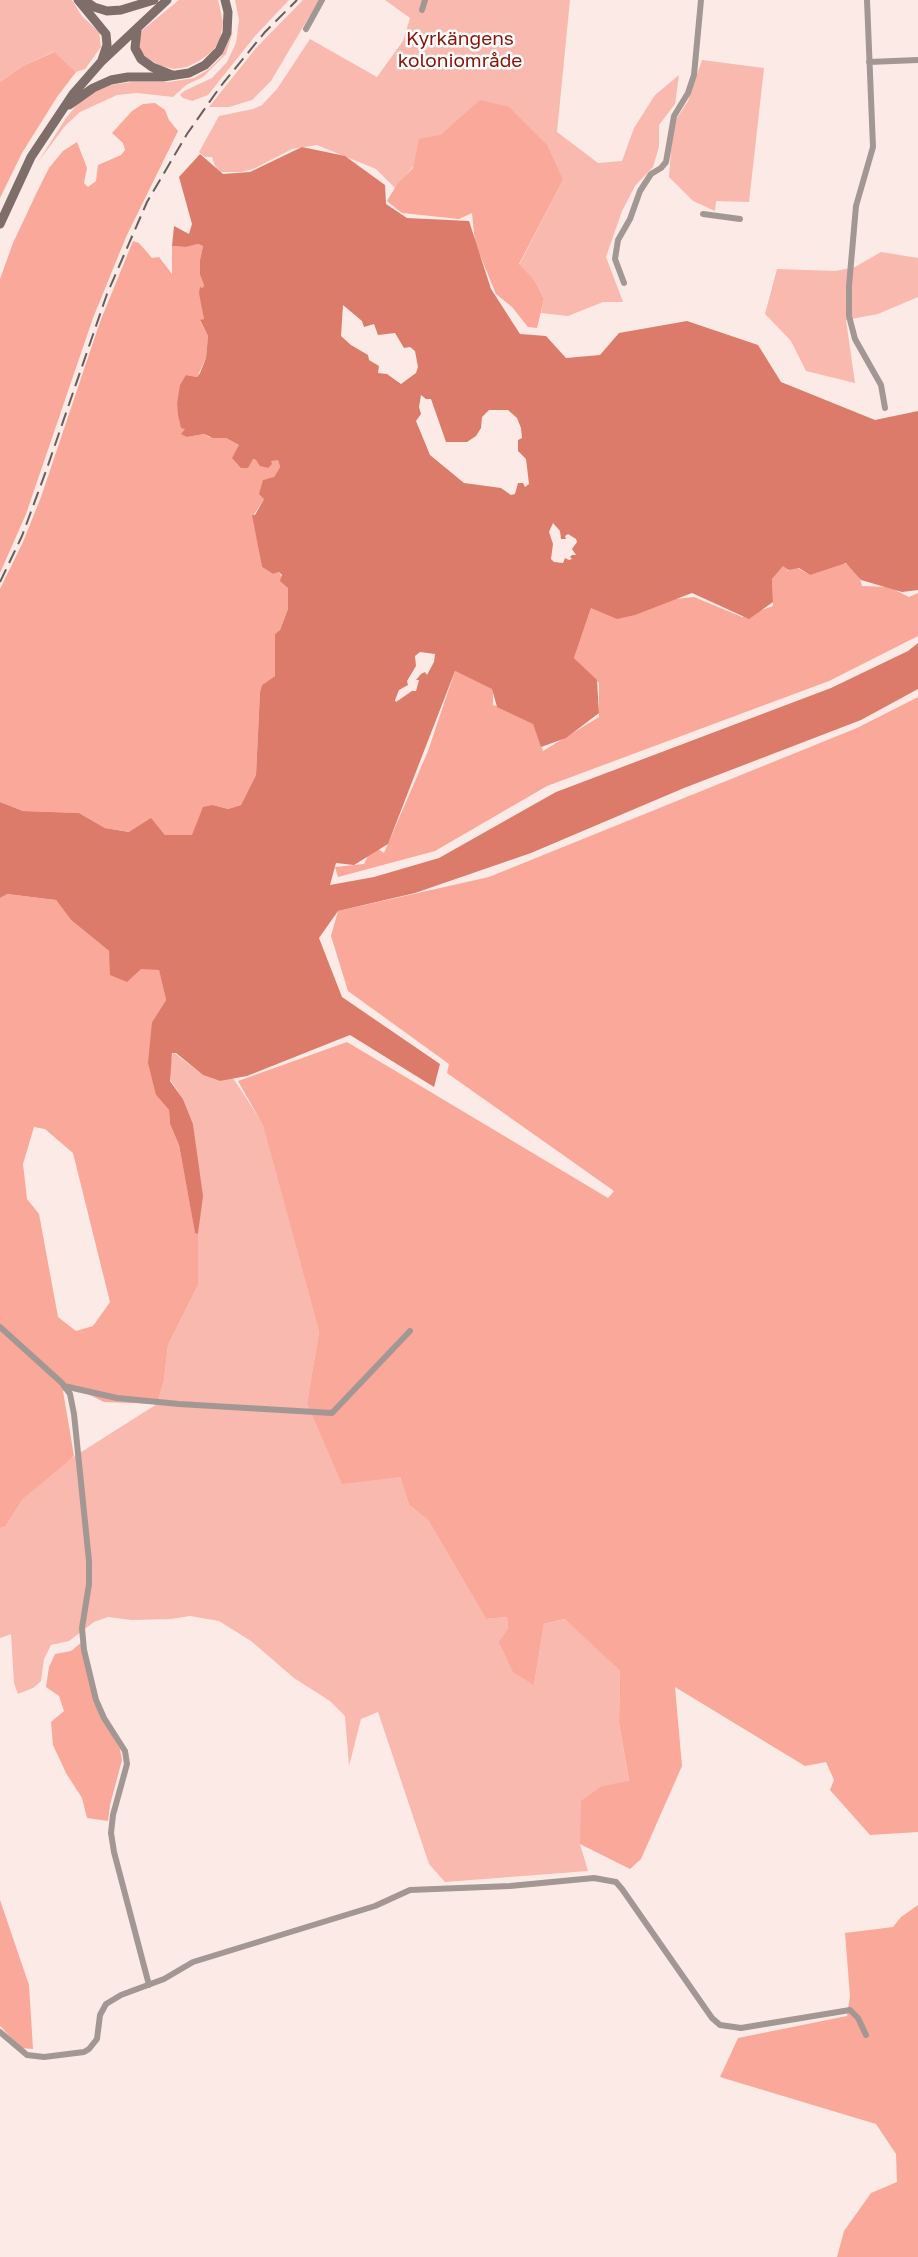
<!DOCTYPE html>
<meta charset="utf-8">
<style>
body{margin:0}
canvas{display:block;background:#fceae6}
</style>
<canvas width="918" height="2257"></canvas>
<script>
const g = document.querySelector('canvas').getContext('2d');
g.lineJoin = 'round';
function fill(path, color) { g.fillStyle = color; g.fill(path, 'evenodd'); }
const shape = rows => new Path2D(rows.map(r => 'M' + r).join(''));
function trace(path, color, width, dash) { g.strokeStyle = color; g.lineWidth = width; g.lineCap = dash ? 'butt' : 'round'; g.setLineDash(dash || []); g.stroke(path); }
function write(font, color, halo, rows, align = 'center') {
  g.font = font + ' "Golos Text",sans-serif'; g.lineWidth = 5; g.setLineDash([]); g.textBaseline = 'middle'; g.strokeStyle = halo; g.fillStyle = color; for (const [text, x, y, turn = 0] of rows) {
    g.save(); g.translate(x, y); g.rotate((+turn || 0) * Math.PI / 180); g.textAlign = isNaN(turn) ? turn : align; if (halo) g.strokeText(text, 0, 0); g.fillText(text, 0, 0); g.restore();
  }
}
fill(shape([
 [0,0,72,0,82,16,99,32,101,47,85,69,76,72,53,52,23,66,0,82],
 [179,0,218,0,223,22,220,39,213,51,199,61,187,67,174,69,161,66,150,60,140,52,137,43,140,32],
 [235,0,289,0,255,36,208,95,192,101,183,98,180,95,184,91,212,78,227,62,236,43,239,20],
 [303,0,319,0,271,81,252,100,229,107,209,107,256,48],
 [385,0,570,0,557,132,598,163,622,161,634,128,655,95,679,75,675,104,659,125,659,147,653,167,635,186,622,211,606,257,623,302,603,302,568,316,541,313,544,299,535,281,519,265,563,180,480,101,440,135,395,188,376,169,317,145,292,149,253,169,241,172,221,172,215,166,212,157,205,157,199,152,219,116,253,109,262,105,277,89,310,39,377,77,403,41,410,18],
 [233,31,226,54,203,77,186,85,173,97,137,93,117,95,80,112,65,126,38,162,66,118,79,102,103,86,132,82,169,82,194,78,209,69,222,56],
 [702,60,764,68,749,202,716,201,715,211,693,201,669,177,673,124,688,101],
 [881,252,918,258,918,297,878,314,846,320,855,383,806,371,791,341,765,314,777,269,836,271,855,267],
 [173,1052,203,1075,220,1081,233,1078,263,1124,319,1332,307,1403,400,1477,409,1505,428,1520,486,1619,507,1617,508,1629,534,1685,544,1624,566,1619,620,1671,619,1723,629,1782,602,1786,580,1844,588,1871,445,1882,429,1864,378,1712,361,1719,349,1766,345,1716,330,1701,294,1678,251,1641,219,1621,190,1616,171,1619,132,1620,108,1617,94,1622,69,1641,51,1645,44,1659,41,1681,33,1688,18,1694,14,1683,11,1634,0,1638,0,1528,5,1527,23,1499,64,1463,157,1404,164,1381,168,1345,198,1285,198,1234,202,1196,193,1124,183,1099,168,1076]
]), '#f9b9ae');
fill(shape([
 [54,52,76,72,57,97,22,153,0,198,0,82,23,66],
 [480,100,509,107,547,145,563,180,519,264,535,281,544,299,537,328,528,327,512,307,496,294,475,243,472,213,459,219,402,213,387,201,398,183,413,168,419,139,440,135],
 [155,103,165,110,169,120,178,131,126,237,93,318,26,514,0,573,0,279,13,243,37,192,49,168,63,151,77,142,87,168,84,183,88,187,96,181,98,165,121,155,125,150,123,143,112,133,132,111,143,104],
 [133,241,139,243,152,258,159,257,172,274,172,246,186,247,198,244,203,246,200,260,200,275,204,285,202,301,204,319,200,321,208,336,206,358,197,377,186,375,177,403,180,423,185,429,187,437,204,434,209,437,226,438,239,445,238,449,249,464,252,459,256,460,267,468,271,464,270,461,274,460,278,460,280,467,274,477,270,480,265,479,264,499,253,516,262,567,273,574,279,572,288,588,288,609,280,630,275,634,275,676,262,685,260,692,256,775,241,805,228,809,213,805,193,835,165,835,151,819,130,832,105,828,79,813,23,811,0,802,0,589,23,542,41,497,100,322],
 [832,562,856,565,862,586,889,587,909,597,918,593,918,636,829,681,547,786,435,851,338,877,335,867,364,864,368,856,377,848,384,853,428,751,455,671,493,689,493,705,531,718,543,751,599,717,599,683,574,658,591,608,694,597,742,617,773,606,772,579,783,565,788,571,794,566,810,575],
 [918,697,918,1832,870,1835,830,1790,834,1780,826,1762,805,1766,675,1687,682,1766,641,1859,630,1869,580,1844,581,1801,602,1786,629,1781,619,1723,620,1671,565,1619,544,1624,534,1685,513,1672,499,1642,508,1629,507,1617,486,1619,428,1520,409,1505,400,1477,342,1484,307,1403,319,1332,263,1125,238,1081,347,1042,608,1198,614,1191,447,1073,449,1064,348,991,331,936,338,911,489,877,857,728],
 [6,894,56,900,71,920,109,951,111,963,141,969,159,969,166,1000,152,1022,156,1095,169,1110,170,1124,179,1145,195,1232,198,1234,198,1285,168,1345,164,1381,157,1404,104,1402,80,1390,63,1391,74,1456,23,1499,5,1527,0,1528,0,898],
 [34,1127,45,1129,73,1153,110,1302,93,1326,76,1331,58,1317,39,1214,27,1199,23,1164],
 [82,1642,94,1703,120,1749,122,1760,110,1805,108,1821,87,1818,82,1798,66,1773,53,1745,51,1722,64,1711,59,1696,46,1687,49,1667,55,1654,71,1651],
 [0,1900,29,1985,33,2049,21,2048,0,2026],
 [918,1905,918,2257,837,2257,844,2231,871,2193,897,2182,896,2154,876,2124,720,2077,738,2038,847,2016,850,1996,845,1933,893,1927,901,1917]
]), '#faa89a');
fill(shape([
 [302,147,345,156,385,185,386,204,407,218,469,221,491,289,520,334,546,336,566,358,600,355,619,333,687,321,758,345,781,382,875,420,918,411,918,590,902,592,861,580,846,563,810,575,799,568,788,570,783,566,772,579,773,602,749,619,692,593,635,615,617,619,591,608,574,658,597,680,599,713,566,738,541,747,533,724,497,707,492,689,455,671,388,844,354,865,336,863,330,885,374,877,439,858,556,792,831,688,908,651,918,643,918,689,861,720,684,788,531,853,415,893,338,911,319,938,342,997,440,1064,434,1087,350,1035,247,1076,220,1081,203,1075,176,1053,172,1053,170,1081,183,1099,193,1124,203,1196,198,1234,195,1233,179,1145,170,1124,169,1110,156,1095,148,1063,152,1022,166,1000,159,970,141,969,127,982,110,975,109,951,71,920,56,900,7,894,0,898,0,802,23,811,79,813,105,828,129,832,151,818,165,835,192,835,203,807,213,805,228,809,241,805,256,775,260,692,262,685,275,676,275,634,280,630,288,609,288,588,280,581,282,575,279,572,273,574,262,567,252,515,255,515,264,499,259,494,263,480,274,477,280,467,278,460,271,461,272,464,268,468,260,466,256,460,253,459,248,468,241,468,232,458,239,445,226,438,213,438,204,434,187,437,181,434,185,429,181,428,178,415,177,403,180,385,186,375,197,377,200,373,206,358,208,336,200,320,204,319,199,293,200,287,203,288,204,285,200,275,200,260,203,246,198,244,186,247,172,246,174,226,189,234,192,224,179,177,200,154,223,174,250,172],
 [343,305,362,321,364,327,374,324,378,335,395,333,404,348,410,347,415,351,418,367,416,373,401,384,387,374,378,373,379,366,369,360,368,355,351,345,341,336],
 [421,395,426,399,431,399,446,442,467,442,476,436,481,428,482,417,489,410,508,410,517,418,521,428,522,438,518,440,518,451,526,459,529,484,525,487,523,483,518,483,515,494,511,495,501,488,464,483,430,455,416,421,421,414,419,407],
 [553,523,560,531,561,539,566,539,565,536,568,534,576,539,577,542,572,549,576,555,572,555,570,557,572,559,569,560,565,558,563,563,554,562,551,559,553,544,549,532],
 [420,652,435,654,434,662,427,675,425,672,421,674,416,680,419,680,416,691,412,691,396,702,395,700,399,690,408,685,407,681,416,666,415,656]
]), '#dd7b6b');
trace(shape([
 [867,0,873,147,856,206,849,286,849,316,855,339,881,385,885,408],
 [422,10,425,0],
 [306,29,322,0],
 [869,62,918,60],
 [703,214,740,219],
 [624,283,615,259,618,240,630,219,640,191,651,174,661,168,666,162,674,116,688,93,694,75,701,0],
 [0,1327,62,1383,70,1394,74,1414,89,1561,89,1584,82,1628,84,1650,96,1700,104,1718,125,1751,127,1764,113,1815,111,1833,114,1852,149,1985],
 [64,1386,117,1398,179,1404,332,1413,410,1331],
 [0,2032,27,2055,44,2057,84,2052,89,2049,97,2039,100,2015,106,2004,121,1995,164,1979,193,1962,375,1906,410,1890,510,1886,594,1878,616,1882,622,1889,712,2018,720,2025,741,2028,850,2010,858,2018,866,2035]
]), '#a39794', 6);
trace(shape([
 [78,0,106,34,107,45,102,60],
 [84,0,94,7,107,11,121,10,154,0],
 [137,30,135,48,141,59,152,67,172,75],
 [69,105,93,88,111,80,128,77,163,77,189,73,205,65,219,51,227,33,228,12,225,0],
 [0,224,31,157,73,94,101,62,167,0]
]), '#7f6d69', 9);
trace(shape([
 [0,582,22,536,46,471,107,294,147,202,187,134,220,87,265,32,297,0]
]), '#6a5d5b', 2, [14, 7]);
write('19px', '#8a1207', '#fff', [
 ["Kyrkängens",460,39],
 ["koloniområde",460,61]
]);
</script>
